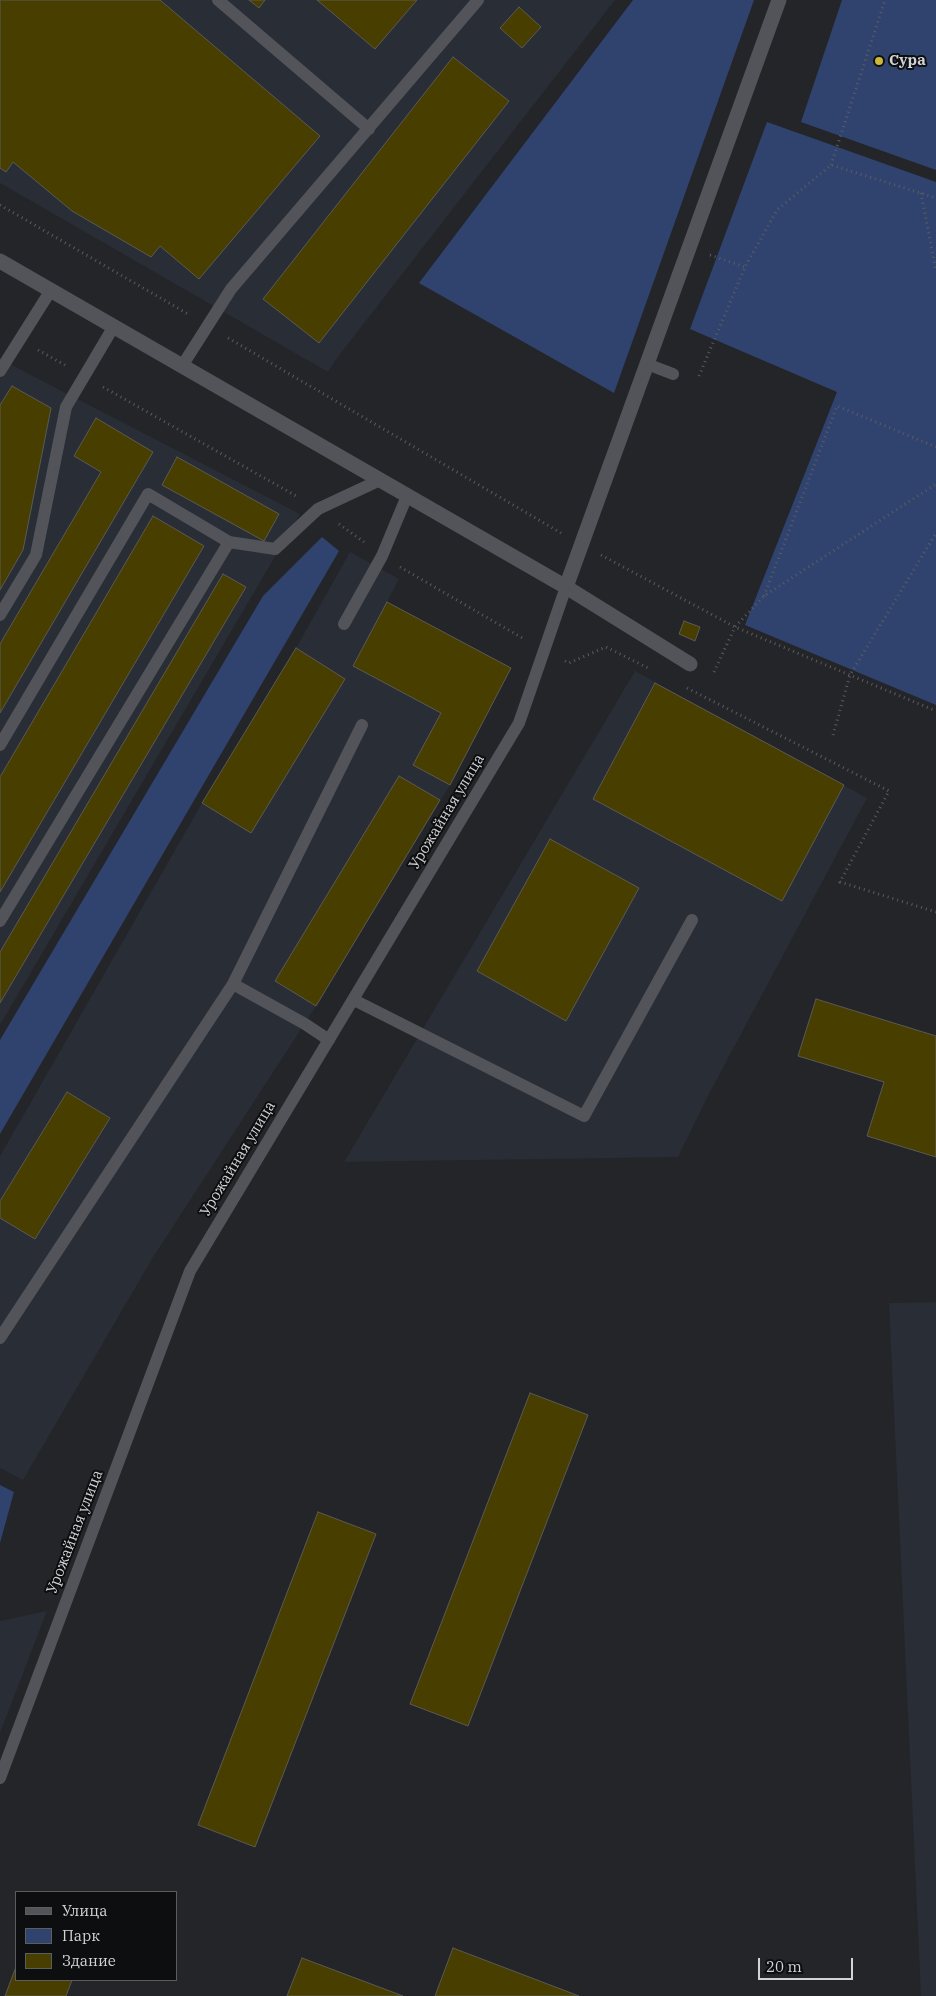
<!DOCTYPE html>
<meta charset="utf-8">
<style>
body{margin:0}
#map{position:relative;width:936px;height:1996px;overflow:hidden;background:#232529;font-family:"IBM Plex Serif",serif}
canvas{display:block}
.legend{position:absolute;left:15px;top:1891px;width:162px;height:90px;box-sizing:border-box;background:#0d0e10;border:1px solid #5c5d5f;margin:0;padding:6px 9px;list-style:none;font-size:15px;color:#d2d3d6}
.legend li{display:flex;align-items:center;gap:10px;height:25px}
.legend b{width:25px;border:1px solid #5c5d5f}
.scale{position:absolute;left:758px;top:1958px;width:95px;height:22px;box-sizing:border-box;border:2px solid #d2d3d6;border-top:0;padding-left:6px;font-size:15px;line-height:18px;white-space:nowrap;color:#d2d3d6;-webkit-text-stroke:4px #0d0e10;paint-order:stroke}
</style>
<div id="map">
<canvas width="936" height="1996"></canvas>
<ul class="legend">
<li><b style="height:6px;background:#525459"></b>Улица</li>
<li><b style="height:14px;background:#30436f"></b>Парк</li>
<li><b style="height:14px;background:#483e00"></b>Здание</li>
</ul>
<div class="scale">20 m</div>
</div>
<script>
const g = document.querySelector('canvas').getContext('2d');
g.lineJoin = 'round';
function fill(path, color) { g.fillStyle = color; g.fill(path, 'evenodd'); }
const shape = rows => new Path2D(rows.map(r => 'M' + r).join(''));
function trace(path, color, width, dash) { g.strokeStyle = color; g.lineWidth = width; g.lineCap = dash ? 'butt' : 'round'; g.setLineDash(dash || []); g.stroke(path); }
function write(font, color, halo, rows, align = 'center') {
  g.font = font + ' "IBM Plex Serif",serif'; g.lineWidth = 4; g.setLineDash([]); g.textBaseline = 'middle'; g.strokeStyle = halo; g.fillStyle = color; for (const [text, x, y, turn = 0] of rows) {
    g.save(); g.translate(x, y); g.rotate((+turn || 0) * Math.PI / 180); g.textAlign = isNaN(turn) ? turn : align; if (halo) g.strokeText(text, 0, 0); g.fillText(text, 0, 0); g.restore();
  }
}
fill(shape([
 [0,0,615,0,337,358,328,372,0,183],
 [0,359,300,514,0,1025],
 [350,552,399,579,387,602,511,668,450,785,316,1006,152,1259,23,1480,0,1468,0,1156,202,803,296,648],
 [635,671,867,798,709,1094,678,1157,344,1162],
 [936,1302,936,1996,921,1996,889,1303],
 [47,1611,0,1733,0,1621]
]), '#282d36');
fill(shape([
 [633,0,754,0,614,393,419,283],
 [842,0,936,0,936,170,801,122],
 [767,122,936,182,936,705,745,625,837,392,690,329],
 [322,537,339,551,0,1134,0,1040,263,596],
 [0,1485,14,1492,0,1543]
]), '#30436f');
const building = shape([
 [0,0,160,0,320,136,199,279,160,246,151,257,72,211,13,162,6,172,0,168,0,0],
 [249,0,265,0,259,8,249,0],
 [317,0,417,0,375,49,317,0],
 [519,7,541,27,522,48,500,28,519,7],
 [453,57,509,101,319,343,263,299,453,57],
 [12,386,51,408,23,550,0,590,0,405,12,386],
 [96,418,153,452,0,713,0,644,101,472,74,456,96,418],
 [177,457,279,514,264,541,162,485,177,457],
 [153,516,204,546,0,892,0,777,153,516],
 [223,574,246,587,0,1003,0,952,223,574],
 [387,602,511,668,450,785,413,765,441,713,353,666,387,602],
 [684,621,700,627,695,641,679,634,684,621],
 [296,648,345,679,251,833,202,803,296,648],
 [655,683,844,785,782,901,593,799,655,683],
 [399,776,440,800,316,1006,275,981,399,776],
 [550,839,639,888,566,1021,477,971,550,839],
 [816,999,936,1036,936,1157,867,1136,884,1082,798,1056,816,999],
 [67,1092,110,1118,35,1239,0,1218,0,1201,67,1092],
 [530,1393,588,1415,468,1726,410,1704,530,1393],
 [318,1512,376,1534,255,1847,198,1825,318,1512],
 [453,1948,579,1996,435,1996,453,1948],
 [302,1958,403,1996,287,1996,302,1958],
 [16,1967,16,1980,72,1980,66,1996,5,1996,16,1967]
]);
fill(building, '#483e00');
trace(building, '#5b5a55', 1);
trace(shape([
 [831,165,885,0],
 [921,193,936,271],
 [0,205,188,314],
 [710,255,745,267],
 [228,338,561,533],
 [38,350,65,365],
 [699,376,745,267,777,210,831,165,936,198],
 [103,387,298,497],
 [339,524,364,542],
 [601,555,735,627,936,711],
 [400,567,524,639],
 [764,596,837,406,936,447],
 [565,661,569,663,606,647,648,668],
 [714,672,735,627,764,596,936,484],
 [687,688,889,791,840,882,936,912],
 [833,735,850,675,936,533]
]), '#5a5c60', 3, [1, 4]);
trace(shape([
 [218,0,369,129],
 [647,364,673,374],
 [182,366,231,289,478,0],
 [0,371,51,290],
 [0,615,36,555,66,407,114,326],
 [344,624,382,556,407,496],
 [0,745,148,494,229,542],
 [0,921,229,542,275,549,318,509,380,480],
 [233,984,362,725],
 [354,1000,584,1116,692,920],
 [0,1338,233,984,305,1024,329,1040],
 [0,1778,190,1271,519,723,566,587]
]), '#525459', 12);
trace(shape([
 [0,261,566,587,690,664],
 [566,587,779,0]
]), '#525459', 15);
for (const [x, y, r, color] of [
 [879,61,5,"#ceb837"]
]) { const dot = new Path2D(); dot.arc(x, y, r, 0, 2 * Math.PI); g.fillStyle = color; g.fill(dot); trace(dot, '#0d0e10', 2); }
write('bold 15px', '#d2d3d6', '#0d0e10', [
 ["Сура",889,61]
], 'left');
write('15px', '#d2d3d6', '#0d0e10', [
 ["Урожайная улица",447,812,-59],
 ["Урожайная улица",238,1159,-59],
 ["Урожайная улица",75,1532,-69]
]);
</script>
